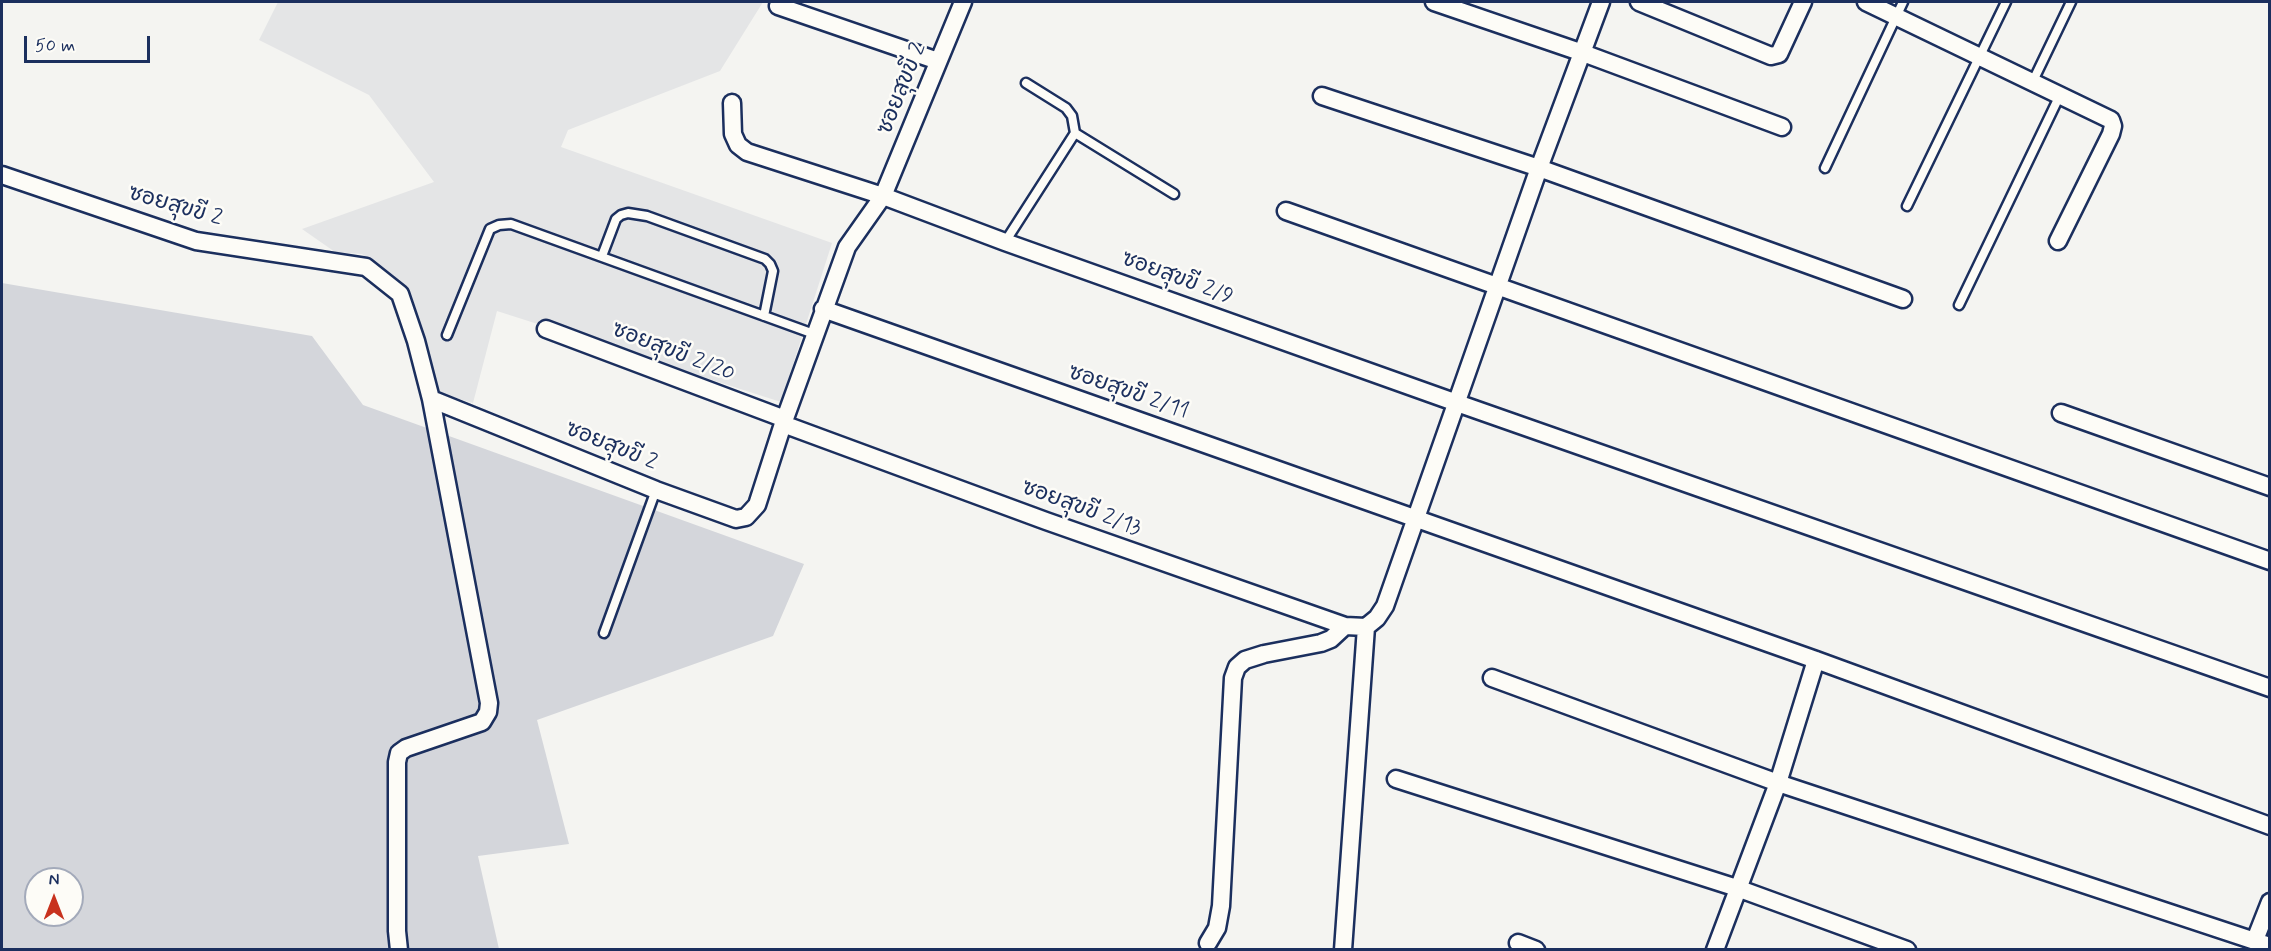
<!DOCTYPE html>
<meta charset="utf-8">
<style>
body{margin:0}
#map{position:relative;width:2271px;height:951px;overflow:hidden;background:#f4f4f1;font-family:Mynerve,sans-serif}
canvas{display:block}
.frame{position:absolute;inset:0;border:3px solid #1b2f5e;pointer-events:none}
.north{position:absolute;left:24px;top:867px;width:60px;height:60px;box-sizing:border-box;background:#fdfcf7;border:2px solid #a3aaba;border-radius:50%;rotate:0deg;font-size:16px;font-weight:700;line-height:24px;text-align:center;color:#1b2f5e}
.north::after{content:'';display:block;margin:auto;width:21px;height:27px;background:#c8321e;clip-path:polygon(50% 0,100% 100%,50% 72%,0 100%)}
.scale{position:absolute;left:24px;top:36px;width:126px;height:27px;box-sizing:border-box;border:3px solid #1b2f5e;border-top:0;padding-left:8px;font-size:18px;line-height:21px;white-space:nowrap;color:#1b2f5e;-webkit-text-stroke:4px #fdfcf7;paint-order:stroke}
</style>
<div id="map">
<canvas width="2271" height="951"></canvas>
<div class="frame"></div>
<div class="north">N</div>
<div class="scale">50 m</div>
</div>
<script>
const g = document.querySelector('canvas').getContext('2d');
g.lineJoin = 'round';
function fill(path, color) { g.fillStyle = color; g.fill(path, 'evenodd'); }
const shape = rows => new Path2D(rows.map(r => 'M' + r).join(''));
function trace(path, color, width, dash) { g.strokeStyle = color; g.lineWidth = width; g.lineCap = dash ? 'butt' : 'round'; g.setLineDash(dash || []); g.stroke(path); }
function write(font, color, halo, rows, align = 'center') {
  g.font = font + ' Mynerve,"Playpen Sans Thai",sans-serif'; g.lineWidth = 5; g.setLineDash([]); g.textBaseline = 'middle'; g.strokeStyle = halo; g.fillStyle = color; for (const [text, x, y, turn = 0] of rows) {
    g.save(); g.translate(x, y); g.rotate((+turn || 0) * Math.PI / 180); g.textAlign = isNaN(turn) ? turn : align; if (halo) g.strokeText(text, 0, 0); g.fillText(text, 0, 0); g.restore();
  }
}
fill(shape([
 [278,2,763,2,720,71,568,130,561,147,832,243,781,402,497,311,473,403,439,393,412,297,362,254,335,252,302,229,434,182,369,95,259,40]
]), '#e4e5e6');
fill(shape([
 [2,283,312,336,363,405,804,564,773,636,537,720,569,844,478,856,499,949,2,949],
 [36,879,72,879,72,915,36,915]
]), '#d4d6db');
const lane = shape([
 [2033,81,2071,2],
 [1026,83,1066,108,1072,116,1075,133],
 [1825,168,1903,2],
 [1907,206,2006,2],
 [1005,242,1075,133,1174,194],
 [602,256,616,219,621,215,628,213,647,216,765,259,770,264,773,271,764,316],
 [1959,305,2060,95],
 [447,335,490,229,499,225,511,224,814,334],
 [604,633,656,490]
]);
const street = shape([
 [1434,2,1583,53,1782,127],
 [1639,2,1771,56,1779,54,1803,2],
 [1866,2,2111,120,2113,126,2111,134,2058,241],
 [778,6,938,61],
 [1322,96,1539,168,1903,299],
 [732,103,733,134,738,145,747,152,883,196,1005,242,1457,403,2270,688],
 [2,175,196,241,366,267,400,294,416,341,431,399,656,490,736,519,746,517,757,505,783,424,847,247,883,196,963,2],
 [1286,211,2270,561],
 [823,309,1816,660,2270,826],
 [546,329,785,419],
 [2061,413,2270,487],
 [783,424,1046,521,1345,626,1366,627],
 [1492,678,1778,783,2270,946],
 [1396,779,1737,888,1907,950],
 [2255,940,2270,902],
 [1208,943,1217,928,1221,906,1233,678,1237,667,1245,660,1264,654,1321,643,1331,639,1345,626],
 [1518,943,1536,950],
 [399,950,397,931,397,762,399,753,406,748,482,722,488,712,489,703,431,399],
 [1343,950,1366,627,1377,618,1385,606,1539,168,1601,2],
 [1715,950,1778,783,1816,660]
]);
trace(lane, '#1b2f5e', 13);
trace(street, '#1b2f5e', 21);
trace(lane, '#fdfcf7', 8);
trace(street, '#fdfcf7', 16);
write('22px', '#1b2f5e', '#fdfcf7', [
 ["ซอยสุขขี 2",903,89,-68],
 ["ซอยสุขขี 2",175,207,16],
 ["ซอยสุขขี 2/9",1177,279,20],
 ["ซอยสุขขี 2/20",673,353,21],
 ["ซอยสุขขี 2/11",1128,393,19],
 ["ซอยสุขขี 2",611,447,22],
 ["ซอยสุขขี 2/13",1081,509,20]
]);
</script>
